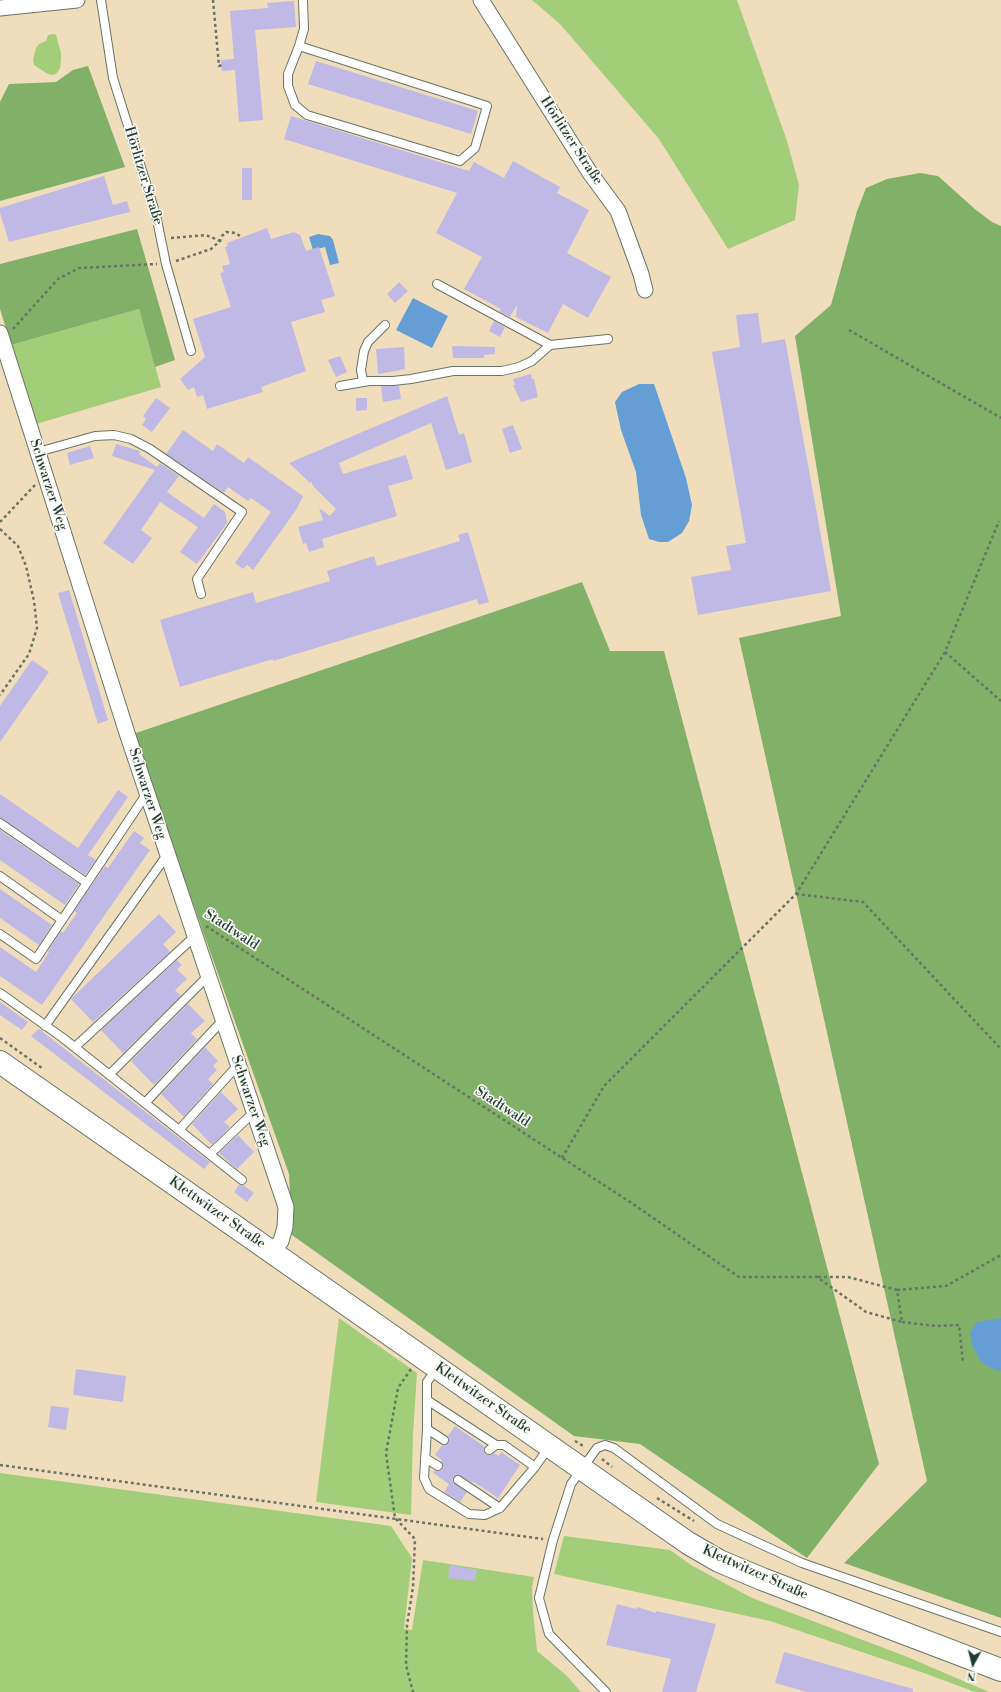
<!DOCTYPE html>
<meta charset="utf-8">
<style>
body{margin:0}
#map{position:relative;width:1001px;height:1692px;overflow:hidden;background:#f0ddbc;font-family:"Libre Bodoni",serif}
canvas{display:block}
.north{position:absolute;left:953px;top:1644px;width:40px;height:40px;-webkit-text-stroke:3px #fdfcf7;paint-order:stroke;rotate:187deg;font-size:11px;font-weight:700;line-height:16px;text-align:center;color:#1f3d34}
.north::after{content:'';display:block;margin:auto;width:14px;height:18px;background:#1f3d34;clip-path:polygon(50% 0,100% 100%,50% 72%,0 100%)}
</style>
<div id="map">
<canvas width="1001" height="1692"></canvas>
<div class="north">N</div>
</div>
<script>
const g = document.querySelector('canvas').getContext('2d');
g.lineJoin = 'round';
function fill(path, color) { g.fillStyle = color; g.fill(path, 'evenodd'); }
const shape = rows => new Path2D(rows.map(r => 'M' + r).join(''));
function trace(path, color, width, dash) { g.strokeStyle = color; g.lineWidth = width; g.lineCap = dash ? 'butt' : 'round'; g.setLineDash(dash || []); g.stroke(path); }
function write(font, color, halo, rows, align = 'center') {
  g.font = font + ' "Libre Bodoni",serif'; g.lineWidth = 3; g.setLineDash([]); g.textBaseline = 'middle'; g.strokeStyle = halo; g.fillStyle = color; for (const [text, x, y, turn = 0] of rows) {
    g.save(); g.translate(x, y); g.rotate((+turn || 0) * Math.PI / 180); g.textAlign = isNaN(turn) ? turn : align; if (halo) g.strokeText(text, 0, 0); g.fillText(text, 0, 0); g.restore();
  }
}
fill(shape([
 [532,0,737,0,787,141,799,185,795,220,728,249,659,139,560,24],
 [54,34,56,35,61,53,61,60,60,68,57,73,53,75,48,74,34,65,33,60,36,48,39,44,46,41,48,35],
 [139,309,161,387,36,424,11,345],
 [339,1318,417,1373,413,1434,411,1515,316,1502],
 [0,1473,391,1526,412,1558,404,1629,412,1630,423,1560,534,1577,532,1587,533,1612,537,1651,567,1676,581,1692,0,1692],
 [564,1536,670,1550,691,1565,752,1598,905,1656,989,1692,975,1692,924,1673,770,1621,554,1574]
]), '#a2cd79');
fill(shape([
 [88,66,125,167,0,201,0,102,9,84,56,82,73,70],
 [920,173,938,176,976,210,992,222,1001,226,1001,1618,844,1563,927,1481,739,638,841,616,795,336,831,305,857,211,866,188,887,179],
 [137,229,175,360,155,367,139,309,11,345,0,309,0,264],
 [582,582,610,651,664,651,879,1464,807,1558,640,1444,574,1436,292,1235,289,1174,133,734]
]), '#81b069');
fill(shape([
 [318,234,330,236,333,240,339,263,330,265,325,247,313,250,309,237],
 [413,298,448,316,432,348,396,330],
 [639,384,654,384,686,478,692,505,689,521,682,533,668,542,659,542,649,539,641,515,636,472,621,430,615,402,622,392],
 [1001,1318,1001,1371,991,1368,981,1362,973,1347,970,1333,977,1322]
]), '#659ed4');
fill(shape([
 [294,1,296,27,255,30,263,120,239,122,235,70,222,71,221,60,234,59,230,11,268,8,267,3],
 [316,61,478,111,471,134,308,84],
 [291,116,469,171,474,162,504,178,513,161,560,187,557,193,589,210,567,253,611,277,588,318,563,304,548,333,516,317,517,305,510,317,499,311,501,309,464,289,482,257,436,233,457,193,284,139],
 [242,168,252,168,252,200,242,200],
 [104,176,113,205,127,201,130,212,9,242,0,213,0,208],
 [267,228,271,239,294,232,300,235,306,251,319,247,335,296,321,300,325,312,291,322,306,371,261,387,263,392,207,409,203,395,197,397,194,387,188,390,180,379,205,357,193,319,231,307,220,273,224,272,222,266,230,264,225,247,228,246,227,243],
 [399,282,408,291,395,303,387,294],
 [758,313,762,343,785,339,831,591,698,615,691,577,731,570,726,546,746,543,712,352,740,347,736,315],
 [494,321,505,327,500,337,489,331],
 [452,346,495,347,495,354,484,355,484,358,453,358],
 [404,347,405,369,379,374,378,373,376,349],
 [340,356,347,372,336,377,328,360],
 [531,374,532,379,534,379,538,397,521,402,513,385,515,385,513,379],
 [381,386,399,386,401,399,383,402],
 [447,396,459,435,464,433,472,462,446,470,431,423,339,463,343,474,406,455,413,479,388,486,397,516,322,539,324,547,309,552,306,543,303,544,298,527,323,520,319,508,330,516,336,509,313,486,311,481,310,483,289,463],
 [156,398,170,408,152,432,142,425,146,419,143,416],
 [356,398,367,398,367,410,356,411],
 [513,425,522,449,510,453,502,429],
 [183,430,213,451,217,444,244,463,248,457,303,496,296,510,253,570,247,565,243,569,235,563,271,512,251,498,248,501,228,487,224,493,166,454],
 [116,444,140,451,139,454,157,467,160,463,179,476,167,492,204,518,214,504,225,512,227,523,197,564,180,552,198,527,160,502,141,530,152,538,133,564,103,543,155,470,112,456],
 [90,446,94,458,70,465,67,453],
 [468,532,489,602,479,605,477,599,273,661,273,659,180,687,160,620,253,592,256,603,330,581,327,571,374,556,377,566,460,541,458,535],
 [69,590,108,720,98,724,58,593],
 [32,660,49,672,0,742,0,706],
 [118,790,128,797,88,855,96,860,85,875,0,818,0,794,78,848],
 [0,830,79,884,65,905,0,860],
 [134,831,144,838,140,843,150,850,42,1005,0,976,0,947,36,972,49,952,48,951,61,931,63,933,77,913,74,911,105,866,108,868],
 [0,889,52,925,39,945,0,918],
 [159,914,176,932,163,944,170,952,93,1022,71,999],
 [177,960,182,965,177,969,187,979,175,990,181,996,123,1053,101,1030],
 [0,1002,28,1022,22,1030,0,1015],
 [188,1004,205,1021,191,1033,197,1039,154,1085,131,1061],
 [39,1029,210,1162,204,1169,31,1036],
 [205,1047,218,1061,213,1066,217,1070,208,1079,213,1084,184,1117,161,1094],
 [221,1092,238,1109,224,1122,230,1127,212,1145,192,1124],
 [238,1135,254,1152,237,1169,219,1153],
 [239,1185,243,1185,254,1193,247,1202,234,1192],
 [76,1369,126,1376,123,1402,73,1395],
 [51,1406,69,1408,66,1430,48,1427],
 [455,1426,485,1447,484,1451,486,1455,490,1455,494,1453,499,1456,501,1452,520,1465,498,1498,474,1482,473,1483,459,1475,454,1477,453,1482,467,1492,460,1502,444,1492,449,1484,433,1473,435,1470,441,1471,443,1467,441,1461,442,1460,435,1455,442,1445,448,1443,449,1440,448,1436],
 [450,1565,477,1570,475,1581,448,1578],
 [617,1604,636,1609,637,1607,656,1613,656,1611,716,1624,696,1692,662,1692,671,1659,606,1645],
 [784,1652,913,1689,913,1692,807,1692,775,1683]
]), '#c0b9e5');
const service = shape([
 [101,0,113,78,156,215,166,264,191,351],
 [299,46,487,106,475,148,460,161,307,115,295,105,288,86,288,74,299,46,304,29,303,0],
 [437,284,550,345],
 [363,381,361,370,364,351,368,342,385,325],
 [340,386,369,381,393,381,411,379,453,371,502,371,519,367,532,361,550,345,608,339],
 [38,452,95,436,114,435,131,439,150,449,242,512,197,579,201,594],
 [0,823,87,883],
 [0,876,62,920],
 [0,934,36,959,147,793],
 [0,993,63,1038,242,1180],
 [45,1026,167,855],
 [75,1047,195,936],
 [109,1075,208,976],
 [145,1103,223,1020],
 [179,1130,238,1065],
 [210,1154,254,1112],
 [437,1368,427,1382,427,1429,444,1440],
 [427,1400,496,1445],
 [427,1429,424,1478,429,1489,469,1514,485,1515,500,1508,535,1467],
 [489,1450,496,1445,504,1445,535,1467,549,1447],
 [425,1458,438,1466],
 [458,1480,500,1508],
 [606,1692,549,1634,539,1598,553,1540,571,1484,597,1448,605,1445,614,1448,717,1524,802,1563,1001,1632]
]);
const minor = shape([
 [481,0,590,173,618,211,641,274,645,290],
 [0,8,77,0],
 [0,333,127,733,286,1207,285,1227,281,1241,273,1252]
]);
const secondary = shape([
 [0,1062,688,1543,719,1561,762,1579,1001,1670]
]);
trace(service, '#687564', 10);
trace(minor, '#687564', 17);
trace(secondary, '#687564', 24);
trace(shape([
 [213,0,219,66,222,65],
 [171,238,206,235,220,241],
 [176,261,211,249,220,241,222,236,226,232,236,233,241,237],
 [13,329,58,279,79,268,157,264],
 [849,330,1001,418],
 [0,522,35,485],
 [0,529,18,546,26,566,34,601,37,628,29,654,0,695],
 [945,652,1001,701],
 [796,894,863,902,1001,1049],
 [206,926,630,1202,739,1277,817,1277,866,1312,902,1322,897,1290,848,1277,817,1277],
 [0,1038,42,1068],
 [562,1158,604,1086,796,894,945,652,999,521],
 [897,1290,946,1286,1001,1255],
 [902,1322,936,1326,959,1325,963,1363],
 [411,1369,398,1388,386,1453,395,1518,415,1539,413,1587,407,1625,406,1665,413,1692],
 [575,1441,585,1447],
 [602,1459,612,1467],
 [0,1465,543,1539],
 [657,1498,694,1521]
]), '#687564', 2.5, [3, 3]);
trace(service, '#fff', 8);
trace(minor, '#fff', 15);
trace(secondary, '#fff', 22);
write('14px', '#1f3d34', '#fdfcf7', [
 ["Hörlitzer Straße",571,141,57],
 ["Hörlitzer Straße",143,176,73],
 ["Schwarzer Weg",48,485,72],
 ["Schwarzer Weg",147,794,72],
 ["Stadtwald",231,930,33],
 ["Schwarzer Weg",250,1101,71],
 ["Stadtwald",502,1107,33],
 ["Klettwitzer Straße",217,1213,35],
 ["Klettwitzer Straße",483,1399,35],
 ["Klettwitzer Straße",755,1573,24]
]);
</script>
